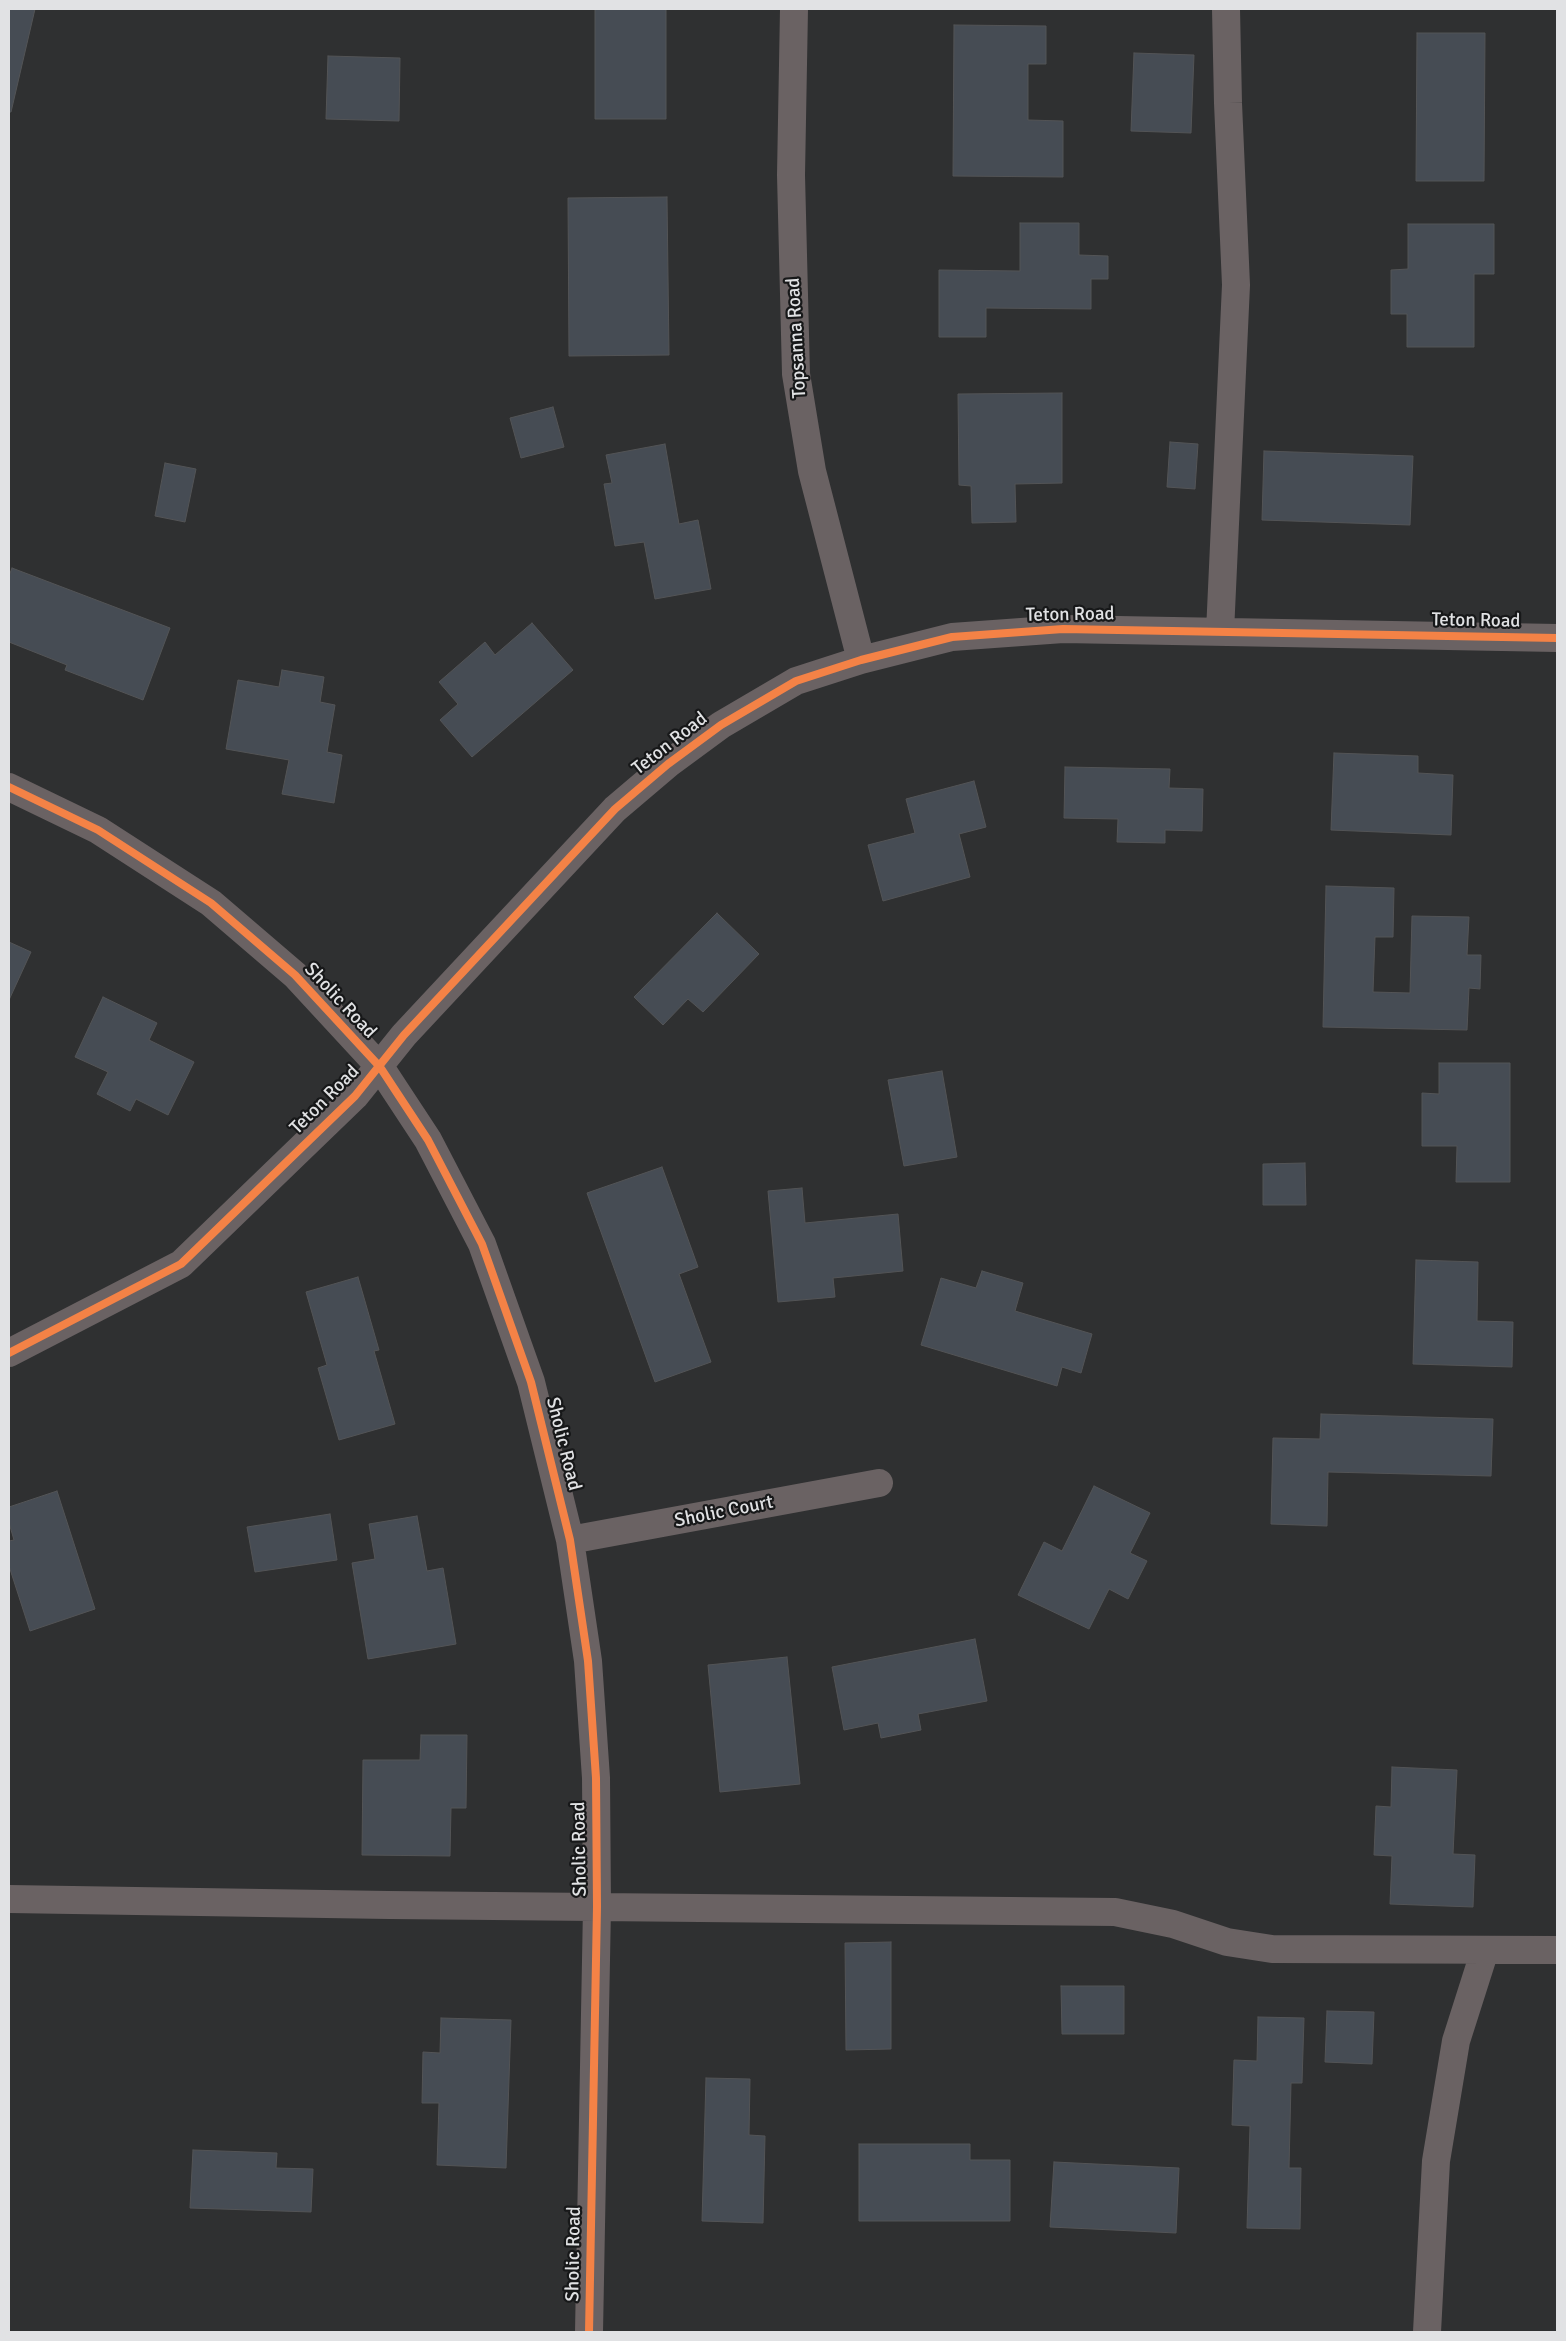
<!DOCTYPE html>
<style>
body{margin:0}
#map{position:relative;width:1566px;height:2341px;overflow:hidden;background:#2f3031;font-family:Signika,sans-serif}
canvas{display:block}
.frame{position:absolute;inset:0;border:10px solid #e1e2e4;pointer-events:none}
</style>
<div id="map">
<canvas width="1566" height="2341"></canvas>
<div class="frame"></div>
</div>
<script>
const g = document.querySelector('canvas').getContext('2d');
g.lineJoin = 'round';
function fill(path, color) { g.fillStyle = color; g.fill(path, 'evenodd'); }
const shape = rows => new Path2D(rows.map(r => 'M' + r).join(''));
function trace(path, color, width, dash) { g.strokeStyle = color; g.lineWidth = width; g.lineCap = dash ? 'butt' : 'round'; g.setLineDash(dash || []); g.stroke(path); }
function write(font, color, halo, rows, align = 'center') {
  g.font = font + ' Signika,sans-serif'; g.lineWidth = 4.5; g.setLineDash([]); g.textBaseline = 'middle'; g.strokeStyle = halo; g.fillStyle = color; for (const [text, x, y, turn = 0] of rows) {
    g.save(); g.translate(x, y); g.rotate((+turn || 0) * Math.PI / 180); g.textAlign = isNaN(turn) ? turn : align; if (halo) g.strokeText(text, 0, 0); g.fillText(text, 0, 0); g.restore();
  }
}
const building = shape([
 [9,9,35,9,11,112,9,112,9,9],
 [595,9,666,9,666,119,595,119,595,9],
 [954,25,1046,26,1046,64,1028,64,1028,120,1063,121,1063,177,953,176,954,25],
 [1417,33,1485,33,1484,181,1416,181,1417,33],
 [1134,53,1194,55,1191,133,1131,131,1134,53],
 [328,56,400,58,399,121,326,119,328,56],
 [667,197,669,355,569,356,568,198,667,197],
 [1020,223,1079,223,1079,255,1108,256,1108,279,1091,279,1091,309,986,308,986,337,939,337,939,270,1020,271,1020,223],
 [1408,224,1494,224,1494,274,1474,274,1474,347,1407,347,1407,314,1391,314,1391,270,1408,269,1408,224],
 [1062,393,1062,483,1015,484,1016,522,972,523,971,486,959,485,958,394,1062,393],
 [553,407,564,447,521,458,510,418,553,407],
 [1170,442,1198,444,1195,489,1167,487,1170,442],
 [665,444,679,524,698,520,711,589,655,599,644,542,615,546,604,484,612,483,606,455,665,444],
 [1264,451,1413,456,1410,525,1262,520,1264,451],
 [165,463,196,469,185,522,155,516,165,463],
 [12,568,170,628,143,700,65,670,67,665,9,642,9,576,12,568],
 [532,623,573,670,472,757,440,720,458,704,439,682,485,642,495,655,532,623],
 [282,670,324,677,320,702,335,705,327,752,342,755,334,803,282,794,289,760,226,749,238,680,279,687,282,670],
 [1334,753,1418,756,1418,773,1453,775,1451,835,1331,830,1334,753],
 [1065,767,1170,769,1169,788,1203,789,1202,831,1165,830,1165,843,1117,842,1118,819,1064,818,1065,767],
 [974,781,986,827,959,834,970,877,883,901,868,845,915,833,906,799,974,781],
 [1326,886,1394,888,1393,937,1375,937,1373,992,1410,993,1412,916,1469,917,1467,955,1481,955,1480,989,1469,988,1467,1030,1323,1027,1326,886],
 [717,913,759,954,703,1012,688,999,663,1025,634,997,717,913],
 [9,942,31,952,9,1000,9,942],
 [103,997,157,1023,149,1040,194,1062,168,1115,136,1099,130,1111,97,1094,108,1072,75,1057,103,997],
 [1439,1063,1510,1063,1510,1182,1456,1182,1457,1146,1422,1146,1422,1093,1439,1094,1439,1063],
 [942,1071,957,1157,904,1166,888,1080,942,1071],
 [1305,1163,1306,1205,1263,1205,1263,1164,1305,1163],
 [662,1167,698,1267,679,1274,711,1362,655,1382,587,1193,662,1167],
 [802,1188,805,1223,898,1214,903,1271,833,1278,835,1297,778,1302,768,1191,802,1188],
 [1416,1260,1478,1262,1477,1321,1513,1322,1512,1367,1413,1364,1416,1260],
 [982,1271,1023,1283,1015,1311,1092,1334,1081,1373,1062,1367,1057,1386,921,1345,941,1278,976,1288,982,1271],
 [358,1277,379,1350,374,1351,395,1424,339,1440,318,1368,327,1365,306,1292,358,1277],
 [1321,1414,1493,1419,1491,1476,1328,1472,1327,1526,1271,1524,1273,1438,1320,1439,1321,1414],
 [1094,1486,1150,1513,1130,1553,1147,1561,1128,1599,1109,1589,1089,1629,1018,1595,1044,1542,1062,1551,1094,1486],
 [57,1491,95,1609,30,1631,9,1566,9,1541,14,1540,9,1523,9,1507,57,1491],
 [330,1514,337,1560,255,1572,247,1527,330,1514],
 [417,1516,427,1571,443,1568,456,1644,368,1659,352,1563,375,1559,369,1524,417,1516],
 [975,1639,987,1701,918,1714,921,1730,881,1738,878,1723,844,1730,832,1667,975,1639],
 [787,1657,800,1784,720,1792,708,1665,787,1657],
 [421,1735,467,1735,466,1808,451,1808,450,1856,362,1855,363,1760,420,1760,421,1735],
 [1392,1767,1457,1770,1453,1854,1475,1855,1473,1907,1390,1904,1392,1856,1374,1855,1376,1806,1391,1807,1392,1767],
 [891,1942,891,2049,846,2050,845,1943,891,1942],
 [1061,1986,1124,1986,1124,2034,1062,2034,1061,1986],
 [1327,2011,1374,2012,1372,2064,1325,2062,1327,2011],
 [1258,2017,1304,2018,1302,2083,1291,2083,1289,2168,1301,2168,1300,2229,1247,2228,1250,2126,1232,2125,1234,2060,1257,2061,1258,2017],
 [441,2018,511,2020,506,2168,437,2165,439,2103,422,2103,423,2052,440,2053,441,2018],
 [706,2078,750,2079,749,2135,765,2136,763,2223,702,2221,706,2078],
 [859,2144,970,2144,970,2160,1010,2160,1010,2221,859,2221,859,2144],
 [193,2150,277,2153,276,2168,313,2169,311,2212,190,2208,193,2150],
 [1054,2162,1179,2168,1176,2233,1050,2227,1054,2162]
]);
fill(building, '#464c54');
trace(building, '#535456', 1);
trace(shape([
 [794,9,791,175,796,374,812,471,861,660],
 [1220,632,1236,285,1228,103,1226,9],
 [9,787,98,830,211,903,295,975,380,1067,428,1140,482,1244,531,1382,570,1540,588,1661,596,1778,597,1907,589,2332],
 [9,1353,181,1264,355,1096,404,1035,615,809,668,764,721,725,796,681,861,660,952,637,1063,629,1557,638],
 [570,1540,879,1483],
 [9,1899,389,1905,1115,1912,1173,1924,1227,1942,1272,1949,1557,1950],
 [1427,2332,1436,2161,1456,2041,1485,1950]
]), '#6a6263', 28);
trace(shape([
 [9,787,98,830,211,903,295,975,380,1067,428,1140,482,1244,531,1382,570,1540,588,1661,596,1778,597,1907,589,2332],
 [9,1353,181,1264,355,1096,404,1035,615,809,668,764,721,725,796,681,861,660,952,637,1063,629,1557,638]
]), '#f48246', 8);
write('19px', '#e1e2e4', '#171819', [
 ["Topsanna Road",797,338,-93],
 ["Teton Road",1070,615,-1],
 ["Teton Road",1476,621,1],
 ["Teton Road",670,744,-38],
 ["Sholic Road",340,1001,47],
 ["Teton Road",325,1100,-45],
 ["Sholic Road",563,1444,76],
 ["Sholic Court",724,1512,-11],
 ["Sholic Road",580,1849,-91],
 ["Sholic Road",574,2254,-89]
]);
</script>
